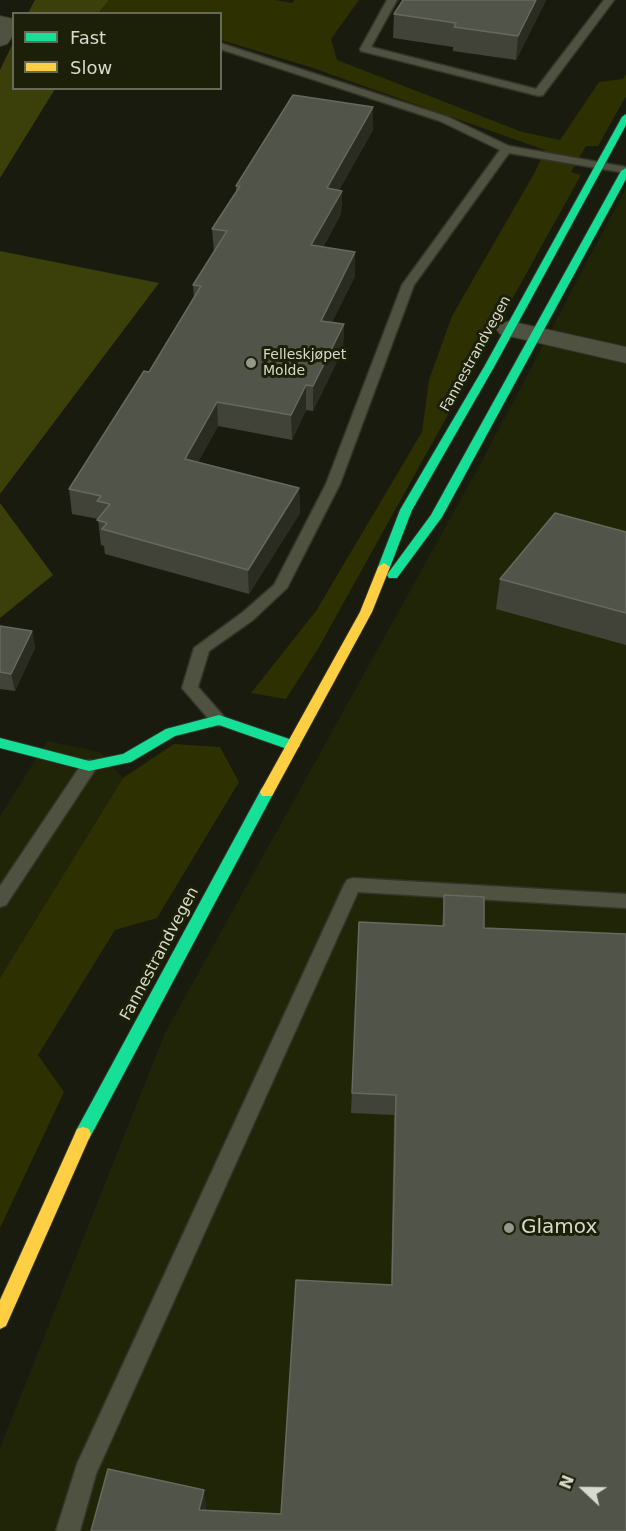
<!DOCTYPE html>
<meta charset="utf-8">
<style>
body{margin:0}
#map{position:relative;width:626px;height:1531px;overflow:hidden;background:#191b0e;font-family:"DejaVu Sans",sans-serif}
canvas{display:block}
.legend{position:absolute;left:12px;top:12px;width:210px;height:78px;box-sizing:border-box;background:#1d2009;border:2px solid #676a57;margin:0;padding:8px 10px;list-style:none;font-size:18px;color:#d7dacc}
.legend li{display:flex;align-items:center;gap:12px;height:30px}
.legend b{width:30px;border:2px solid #676a57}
.north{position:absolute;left:554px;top:1459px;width:60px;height:60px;-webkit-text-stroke:4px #1d2009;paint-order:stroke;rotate:292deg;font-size:16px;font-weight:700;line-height:24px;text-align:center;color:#d7dacc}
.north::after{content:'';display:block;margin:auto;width:21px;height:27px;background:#d7dacc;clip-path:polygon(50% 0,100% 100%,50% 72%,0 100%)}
</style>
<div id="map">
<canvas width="626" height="1531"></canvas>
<ul class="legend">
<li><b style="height:8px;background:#16e098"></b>Fast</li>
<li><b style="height:8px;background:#ffcf43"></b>Slow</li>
</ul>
<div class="north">N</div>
</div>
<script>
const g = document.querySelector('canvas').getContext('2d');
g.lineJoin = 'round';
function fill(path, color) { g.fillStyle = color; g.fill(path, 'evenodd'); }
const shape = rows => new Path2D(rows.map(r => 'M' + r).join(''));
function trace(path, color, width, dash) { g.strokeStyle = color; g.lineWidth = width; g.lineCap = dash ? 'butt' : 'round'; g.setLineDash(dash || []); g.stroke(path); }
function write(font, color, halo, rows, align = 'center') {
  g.font = font + ' "DejaVu Sans",sans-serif'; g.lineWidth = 6; g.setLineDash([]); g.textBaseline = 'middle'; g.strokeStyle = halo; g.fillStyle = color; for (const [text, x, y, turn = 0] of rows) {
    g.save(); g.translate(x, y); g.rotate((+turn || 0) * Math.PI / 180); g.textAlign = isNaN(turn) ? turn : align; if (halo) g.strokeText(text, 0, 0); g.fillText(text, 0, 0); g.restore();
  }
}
fill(shape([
 [626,188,626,1531,0,1531,0,1448,165,1033,482,461],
 [47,741,100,752,123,778,0,978,0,816]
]), '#212508');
fill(shape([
 [109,0,275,0,292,3,295,0,359,0,331,39,337,60,522,132,560,140,599,82,623,79,626,74,626,96,598,146,586,146,571,172,581,175,319,647,286,699,251,693,316,611,422,432,429,380,452,316,535,172,545,150,310,67,221,40,220,14,99,14],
 [174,744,220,747,239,782,157,918,115,930,38,1055,64,1092,0,1228,0,978,123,778]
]), '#2d3102');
fill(shape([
 [35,0,109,0,99,13,28,13],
 [13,43,14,88,55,89,0,178,0,70],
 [0,251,159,283,0,494],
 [0,503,53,575,0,618]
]), '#3b400b');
const lane = shape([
 [387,0,397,0,371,47,536,89,604,0,614,0,543,95,539,96,361,51,360,49,387,0],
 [220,43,448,117,509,146,626,167,626,173,509,153,414,285,340,484,287,588,253,620,209,651,198,687,227,720,225,724,219,726,213,724,182,688,194,648,243,612,274,585,326,484,402,285,500,150,440,121,220,49,220,43],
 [89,760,95,762,97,766,95,770,6,905,0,907,0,886,83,762,89,760],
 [353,878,626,894,626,908,358,892,96,1474,80,1531,56,1531,77,1464,344,885,347,880,353,878]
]);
const street = shape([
 [0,16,14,19,14,33,10,40,7,44,0,46,0,16],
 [509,321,626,347,626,363,500,334,496,329,500,324,509,321]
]);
const fast = shape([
 [626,114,626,125,494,367,412,510,390,567,388,570,380,570,378,567,400,510,484,367,622,117,626,114],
 [626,168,626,179,442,517,397,578,389,578,387,575,389,572,431,515,621,171,626,168],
 [219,715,298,742,300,746,293,751,219,725,175,736,131,762,89,771,0,748,0,738,89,761,123,754,166,729,219,715],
 [267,787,272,788,274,792,89,1139,83,1141,77,1139,75,1134,77,1129,262,788,267,787]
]);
const slow = shape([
 [384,563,390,567,372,612,272,796,262,796,260,792,360,612,378,567,384,563],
 [83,1127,89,1129,91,1134,6,1326,0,1329,0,1300,77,1129,83,1127]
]);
trace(lane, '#333529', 3);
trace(street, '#333529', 2);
trace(fast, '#333529', 2);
trace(slow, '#333529', 2);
fill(lane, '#4f5241');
fill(street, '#4f5241');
fill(fast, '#16e098');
fill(slow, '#ffcf43');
fill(shape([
 [403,0,546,0,516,60,453,51,453,47,393,38,394,14],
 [373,107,373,130,339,190,342,191,341,214,323,247,355,276,332,322,344,324,343,349,313,411,306,410,292,440,218,426,198,462,299,488,300,513,249,594,105,554,104,546,101,545,98,519,72,514,69,489,149,372,194,299,193,285,214,252,212,229,236,192,236,186],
 [626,532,626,645,496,609,500,579],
 [0,626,32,631,35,648,15,691,0,689],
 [444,895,484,928,626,1531,91,1531,206,1505,205,1511,281,1514,391,1284,394,1115,351,1113,359,922,442,926]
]), '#414338');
fill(shape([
 [536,0,546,0,516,60,518,36],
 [373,107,373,130,327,212,327,188],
 [342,191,341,214,311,269,311,245],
 [355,252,355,276,321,345,321,321],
 [344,324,343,349,313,411,313,386],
 [306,385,306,410,292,440,291,415],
 [217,402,218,426,186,483,185,459],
 [299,488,300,513,249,594,248,570],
 [32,631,35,648,15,691,11,674],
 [204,1490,206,1505,202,1525,199,1510]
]), '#2a2c21');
const building = shape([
 [403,0,536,0,518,36,454,27,456,23,394,14,403,0],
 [293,95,373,107,327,188,342,191,311,245,355,252,321,321,344,324,313,386,306,385,291,415,217,402,185,459,299,488,248,570,102,529,107,523,97,520,110,504,97,501,101,496,69,489,144,371,149,372,201,286,193,285,227,231,212,229,240,186,236,186,293,95],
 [555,513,626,532,626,613,500,579,555,513],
 [0,626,32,631,11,674,0,672,0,626],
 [444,895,484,897,484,928,626,934,626,1531,91,1531,108,1469,204,1490,199,1510,281,1514,296,1280,392,1285,396,1095,352,1093,359,922,444,926,444,895]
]);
fill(building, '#515448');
trace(building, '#66695d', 1.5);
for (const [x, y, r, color] of [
 [251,363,6,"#94978a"],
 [509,1228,6,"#94978a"]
]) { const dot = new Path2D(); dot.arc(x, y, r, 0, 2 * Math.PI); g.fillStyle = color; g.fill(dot); trace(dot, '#1d2009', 2); }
write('14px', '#d7dacc', '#1d2009', [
 ["Fannestrandvegen",476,354,-61]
]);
write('14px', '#d7dacc', '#1d2009', [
 ["Felleskjøpet",263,355],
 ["Molde",263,371]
], 'left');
write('16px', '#d7dacc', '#1d2009', [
 ["Fannestrandvegen",160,954,-62]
]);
write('20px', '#d7dacc', '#1d2009', [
 ["Glamox",521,1228]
], 'left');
</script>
